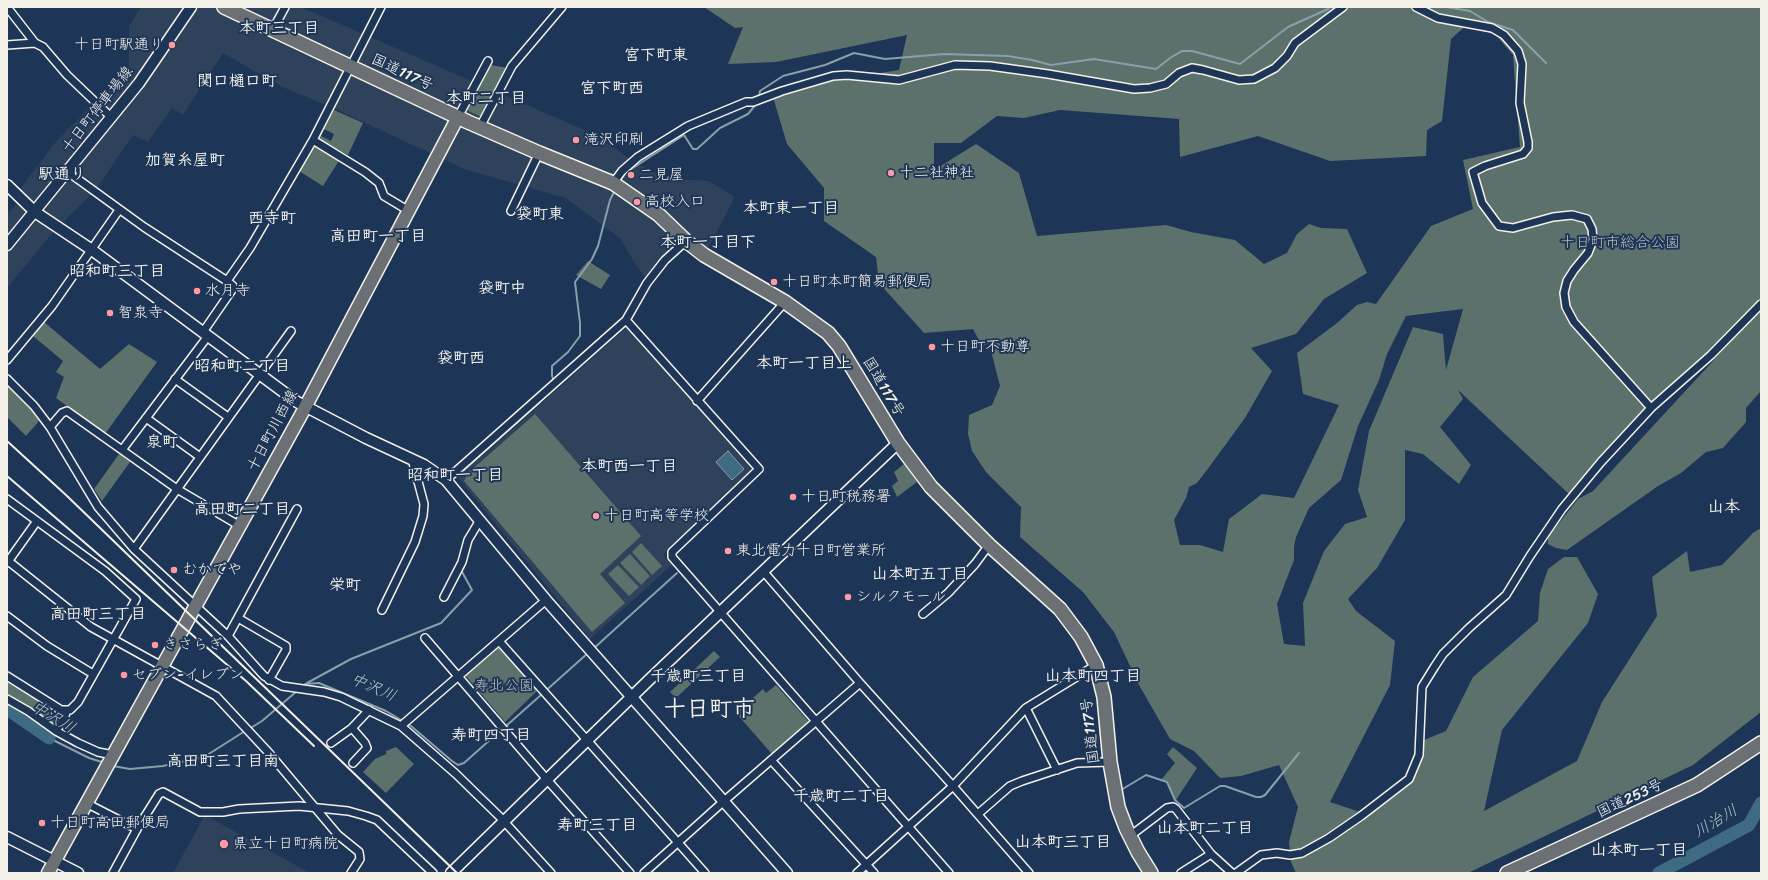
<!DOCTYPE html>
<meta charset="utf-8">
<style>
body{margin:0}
#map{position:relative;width:1768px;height:880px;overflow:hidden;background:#1d3557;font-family:Sriracha,sans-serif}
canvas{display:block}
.frame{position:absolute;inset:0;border:8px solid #f4f1e8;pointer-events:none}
</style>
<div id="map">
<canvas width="1768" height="880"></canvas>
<div class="frame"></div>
</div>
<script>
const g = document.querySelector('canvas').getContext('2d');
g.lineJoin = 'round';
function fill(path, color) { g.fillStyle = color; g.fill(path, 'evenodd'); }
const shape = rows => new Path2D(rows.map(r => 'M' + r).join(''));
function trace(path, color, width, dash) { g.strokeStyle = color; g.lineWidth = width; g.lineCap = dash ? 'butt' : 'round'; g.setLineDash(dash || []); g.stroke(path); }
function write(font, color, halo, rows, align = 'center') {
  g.font = font + ' Sriracha,"Klee One",sans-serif'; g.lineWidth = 4; g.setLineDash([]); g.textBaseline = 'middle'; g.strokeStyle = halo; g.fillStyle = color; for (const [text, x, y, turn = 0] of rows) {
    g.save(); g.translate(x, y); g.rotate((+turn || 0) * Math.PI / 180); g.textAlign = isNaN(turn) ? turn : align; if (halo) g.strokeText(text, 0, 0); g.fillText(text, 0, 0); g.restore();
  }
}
fill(shape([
 [141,7,301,7,596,135,634,162,666,178,709,181,735,197,702,260,686,248,663,268,651,283,637,267,620,238,565,198,464,169,333,108,280,86,223,53,183,115,172,108,148,142,133,135,95,191,54,231,7,288,7,214,19,201,18,192,54,144,96,101,119,80,129,67,129,26],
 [627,327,753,468,663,555,672,565,590,639,458,478],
 [205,815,310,873,173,873]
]), '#2f425b');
fill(shape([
 [704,7,1761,7,1761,298,1569,494,1458,390,1463,399,1440,427,1471,465,1459,484,1423,454,1405,450,1405,520,1377,568,1348,599,1356,611,1395,641,1390,685,1330,802,1363,813,1413,781,1424,740,1446,731,1473,677,1538,621,1540,593,1548,569,1564,557,1577,557,1598,594,1588,623,1502,730,1484,811,1577,761,1602,702,1657,616,1652,577,1687,551,1690,572,1722,565,1753,533,1761,528,1761,712,1693,765,1468,873,1296,873,1291,862,1289,842,1298,807,1279,765,1241,776,1220,778,1194,751,1170,739,1139,685,1114,632,1083,592,1020,537,1021,507,986,472,972,451,968,434,969,415,992,405,1000,386,989,343,982,346,973,329,924,333,879,283,876,257,824,221,824,188,787,144,773,97,825,82,899,70,907,35,776,62,728,64,743,27,735,28],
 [1470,22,1493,32,1513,55,1520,147,1463,160,1473,209,1431,226,1376,304,1367,302,1357,305,1337,323,1297,353,1303,394,1339,405,1294,498,1262,494,1245,507,1229,519,1223,552,1200,545,1180,545,1174,520,1186,498,1189,487,1197,483,1207,470,1245,418,1272,371,1251,348,1296,334,1324,299,1367,273,1347,229,1321,228,1309,224,1297,234,1287,253,1264,264,1235,240,1191,232,1166,225,1037,236,1019,173,976,144,934,170,934,143,961,143,997,116,1024,118,1060,110,1179,119,1180,157,1258,136,1330,161,1426,156,1427,130,1442,121,1451,39],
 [1463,309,1446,370,1443,334,1413,327,1369,431,1358,490,1367,517,1345,524,1324,551,1303,603,1305,646,1284,644,1277,604,1294,560,1294,547,1296,537,1309,508,1341,480,1358,426,1379,380,1387,354,1406,316],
 [491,65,508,68,481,117,467,110],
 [334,110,363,123,348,155,319,139],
 [324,129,334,134,331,141,321,136],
 [316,144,340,159,323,186,299,171],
 [588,261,610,275,601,289,576,275],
 [1761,309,1761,391,1746,408,1746,422,1723,448,1706,452,1681,473,1658,486,1567,550,1556,548,1548,544,1548,537,1578,499,1593,491],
 [44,322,100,369,129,344,157,362,105,434,56,398,64,377,56,372,63,361,33,336],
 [7,385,27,402,39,421,26,436,7,417],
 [535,414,641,536,600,574,625,603,592,632,464,481,468,473],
 [119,454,130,462,102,501,94,489],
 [904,464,917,482,897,497,892,486,898,481,894,472],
 [641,543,662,566,652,575,632,552],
 [630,554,650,576,641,585,620,563],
 [618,565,639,587,629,596,608,574],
 [499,645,538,690,505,722,465,675],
 [714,651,720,657,678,696,675,697,670,692],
 [7,680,60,713,61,718,55,725,51,725,7,696],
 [776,685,809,722,772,754,736,713,763,689,766,693],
 [396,747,414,764,386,793,363,772,375,759,386,754,386,751],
 [1173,747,1197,768,1176,800,1167,781,1161,780,1175,763,1167,754]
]), '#5c716c');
const water = shape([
 [728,451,744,469,732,480,716,462,728,451]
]);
fill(water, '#3e6a82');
trace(water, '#87a0ab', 1);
trace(shape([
 [1446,7,1470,11,1488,22,1513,30,1546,63],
 [759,97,760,91,783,76,825,65,854,53,885,59,944,54,1008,56,1032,60,1051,65,1094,59,1156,69,1170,58,1182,51,1192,51,1240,64,1288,27,1328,9,1329,7],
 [620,181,625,173,684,135,693,149,697,149,720,128,748,114,757,103],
 [554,381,552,376,552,366,568,352,580,336,580,323,575,282,592,259,598,246,610,200,615,190],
 [463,471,540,402],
 [593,649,677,573],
 [307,683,351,659,441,623,472,590,461,570],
 [302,687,305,684,319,683,386,711,411,726,452,761,458,765,464,763,501,730],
 [505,727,588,653],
 [249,729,262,721,297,691],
 [49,738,89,758,105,763],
 [113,766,130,769,163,766,204,757,245,731],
 [1121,790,1146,775,1167,782,1175,800,1184,808,1220,786,1225,786,1256,797,1261,797,1265,795,1299,753]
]), '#87a0ab', 2);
trace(shape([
 [7,709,49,738],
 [1659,873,1749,825,1761,803]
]), '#3e6a82', 13);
const street = shape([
 [7,7,35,43,43,47,67,75,112,118],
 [1416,7,1438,18,1492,28,1504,35,1518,51,1522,64,1520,103,1528,142,1528,148,1523,154,1485,166,1473,172,1482,203,1499,226,1513,228,1553,217,1572,215,1587,219,1592,229,1593,240,1588,253,1574,270,1567,281,1564,293,1566,307,1574,322,1651,408],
 [272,31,285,7],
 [7,45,35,43],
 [458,117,488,61],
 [480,127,512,66,562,7],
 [313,140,365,172,379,183,384,196,409,211],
 [68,172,144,227,227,281],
 [613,183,622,171,638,157,688,126,746,102,753,102,782,91,833,76,847,75,899,80,955,65,990,66,1048,74,1134,89,1150,88,1166,84,1179,73,1192,68,1203,70,1239,80,1254,79,1275,68,1287,56,1295,43,1343,7],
 [511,211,539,153],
 [626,320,759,469,672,552,672,557,949,873],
 [203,332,232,290,233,286,227,281,250,248,313,140,381,7],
 [7,360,52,306,119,210],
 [7,379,34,406,50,427,98,507,134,549,228,636,264,676,282,686,324,692,341,697,401,726,456,774,500,817,551,873],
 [175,379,228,417],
 [697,401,785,302],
 [146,418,200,457],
 [50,427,62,413,67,411,177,489,240,526],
 [122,450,208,336],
 [446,480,626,320,647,283,665,260,686,241],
 [7,499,105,571,136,599,78,702,70,710,61,710,7,676],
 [134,549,291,331],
 [7,560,91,627,216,696,269,753,338,835,359,852,360,859,351,873],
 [7,563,37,521],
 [763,571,860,683,953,786,1029,873],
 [444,597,462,562,468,540,480,520],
 [382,610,415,542,423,516,424,504,412,459],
 [923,614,948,593,975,564,989,545],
 [7,616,47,646,93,674],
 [238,618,286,646,286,650,269,680],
 [228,636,297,509],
 [425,638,550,783,630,873],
 [499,641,705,873],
 [7,699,28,711,56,731,78,743,98,752,113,755],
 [1026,708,1057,770],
 [401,726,546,600],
 [56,731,64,719,67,710],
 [331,743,352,728],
 [771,760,874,873],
 [353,763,367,748,365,743,352,728,369,710],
 [86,803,137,829],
 [978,814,1010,786,1022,781,1077,763,1110,762],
 [1130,836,1167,808,1173,807,1176,809,1211,854],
 [113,873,137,829,159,794,163,792,200,812,223,812,239,809,299,806,348,811,366,816,377,820,433,873],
 [644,873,724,801,860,683],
 [857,873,953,786,1026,708,1096,665],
 [1181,873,1211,854,1232,873],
 [1236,873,1261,855,1277,853,1290,855,1302,853,1329,838,1361,816,1409,779,1419,755,1422,687,1435,666,1443,654,1469,628,1506,595,1530,556,1562,509,1601,462,1651,408,1711,355,1761,304]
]);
const secondary = shape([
 [7,185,35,212,92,250,297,402,366,438,424,465,446,480,546,600,787,873],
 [7,245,139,83,191,7],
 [7,837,78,873],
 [451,873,650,679,898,443]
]);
const primary = shape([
 [48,873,301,415,458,117]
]);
const highway = shape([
 [224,7,468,122,539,153,613,183,659,215,686,241,704,255,785,302,828,333,839,346,898,443,931,487,989,545,1060,609,1081,637,1096,665,1104,697,1110,762,1118,807,1126,828,1138,852,1151,873],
 [1507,873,1697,785,1761,743]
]);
trace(street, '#f4f1e8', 10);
trace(secondary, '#f4f1e8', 13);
trace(primary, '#f4f1e8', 15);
trace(highway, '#f4f1e8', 16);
trace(street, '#1d3557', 7);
trace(secondary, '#1d3557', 10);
trace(primary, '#6a7074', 12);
trace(highway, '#6a7074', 13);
trace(shape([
 [7,441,66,495,457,873],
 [7,476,246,681,314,746]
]), '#f4f1e8', 2);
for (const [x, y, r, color] of [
 [172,45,4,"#ff9aa2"],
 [576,140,4,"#ff9aa2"],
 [891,173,4,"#ff9aa2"],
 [631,175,4,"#ff9aa2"],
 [637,202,4,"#ff9aa2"],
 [774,282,4,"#ff9aa2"],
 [197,291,4,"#ff9aa2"],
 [110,313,4,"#ff9aa2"],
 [932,347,4,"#ff9aa2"],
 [793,497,4,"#ff9aa2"],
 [596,516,4,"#ff9aa2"],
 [728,551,4,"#ff9aa2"],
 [174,570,4,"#ff9aa2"],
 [848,597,4,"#ff9aa2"],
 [155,645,4,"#ff9aa2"],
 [124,675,4,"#ff9aa2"],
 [42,823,4,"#ff9aa2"],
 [224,844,5,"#ff9aa2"]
]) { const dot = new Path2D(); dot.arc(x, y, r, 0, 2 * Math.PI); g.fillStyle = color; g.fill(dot); trace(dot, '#1d3557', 1.5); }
write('15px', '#f4f1e8', '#1d3557', [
 ["十日町駅通り",164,45,"right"],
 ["滝沢印刷",584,140],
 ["十二社神社",899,173],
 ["二見屋",639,175],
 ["高校入口",645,202],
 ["十日町本町簡易郵便局",782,282],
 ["水月寺",205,291],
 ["智泉寺",118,313],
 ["十日町不動尊",940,347],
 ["十日町税務署",801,497],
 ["十日町高等学校",604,516],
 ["東北電力十日町営業所",736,551],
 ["むかでや",182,570],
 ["シルクモール",856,597],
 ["きさらぎ",163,645],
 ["セブン-イレブン",132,675],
 ["十日町高田郵便局",50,823],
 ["県立十日町病院",233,844]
], 'left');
write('15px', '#f4f1e8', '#1d3557', [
 ["国道117号",402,73,25],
 ["十日町停車場線",98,110,-52],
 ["国道117号",883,387,59],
 ["十日町川西線",273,431,-62],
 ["国道117号",1091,731,-97],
 ["国道253号",1630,799,-25]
]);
write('15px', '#b7beb6', '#1d3557', [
 ["十日町市総合公園",1620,243],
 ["寿北公園",504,686]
]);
write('bold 16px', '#f4f1e8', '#1d3557', [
 ["本町三丁目",279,29],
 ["宮下町東",656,56],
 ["関口樋口町",237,82],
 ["宮下町西",612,89],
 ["本町二丁目",486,99],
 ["加賀糸屋町",185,161],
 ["駅通り",62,175],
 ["本町東一丁目",791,209],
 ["袋町東",540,215],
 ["西寺町",272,219],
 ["高田町一丁目",378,237],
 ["本町一丁目下",708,243],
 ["昭和町三丁目",117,272],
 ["袋町中",502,289],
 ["袋町西",461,359],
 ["本町一丁目上",804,364],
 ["昭和町二丁目",242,367],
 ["泉町",162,443],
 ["本町西一丁目",629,467],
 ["昭和町一丁目",455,476],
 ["山本",1724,508],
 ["高田町二丁目",242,510],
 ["山本町五丁目",920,575],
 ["栄町",345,586],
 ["高田町三丁目",98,615],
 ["千歳町三丁目",698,677],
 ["山本町四丁目",1093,677],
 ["寿町四丁目",491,736],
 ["高田町三丁目南",223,762],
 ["千歳町二丁目",841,797],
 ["寿町三丁目",597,826],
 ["山本町二丁目",1205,829],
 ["山本町三丁目",1063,843],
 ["山本町一丁目",1639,851]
]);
write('italic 16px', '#b4c2c4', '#1d3557', [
 ["中沢川",373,688,24],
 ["中沢川",53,718,31],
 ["川治川",1716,822,-31]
]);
write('bold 23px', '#f4f1e8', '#1d3557', [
 ["十日町市",709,710]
]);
</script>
